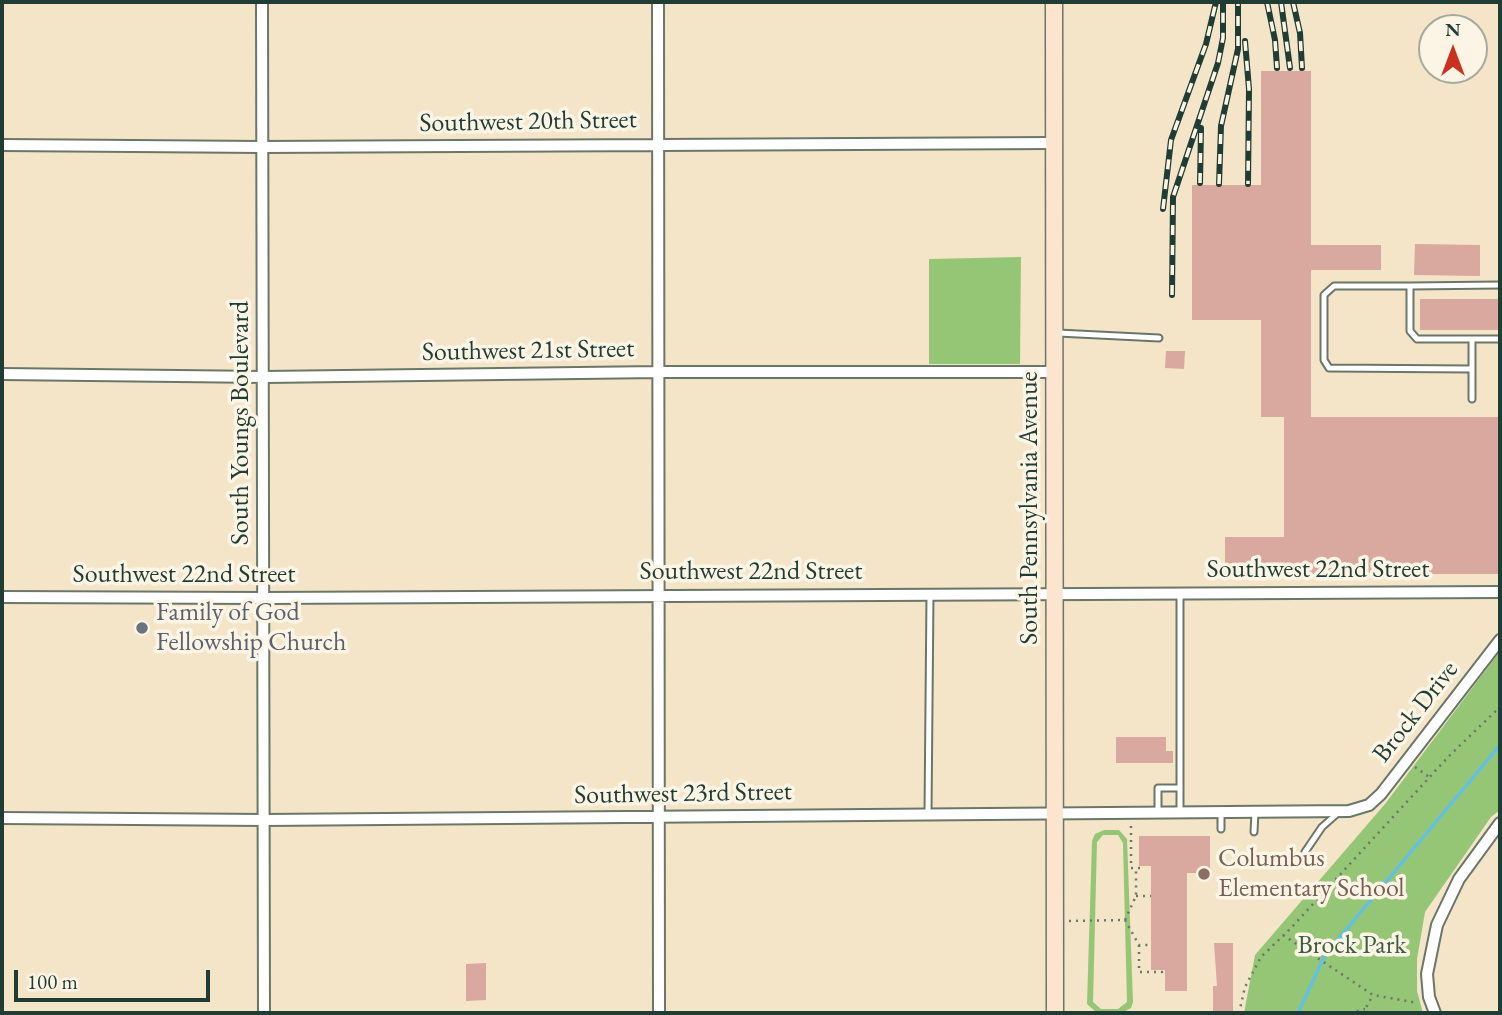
<!DOCTYPE html>
<style>
body{margin:0}
#map{position:relative;width:1502px;height:1015px;overflow:hidden;background:#f4e4c8;font-family:"EB Garamond",serif}
canvas{display:block}
.frame{position:absolute;inset:0;border:4px solid #1f3d34;pointer-events:none}
.north{position:absolute;left:1418px;top:14px;width:70px;height:70px;box-sizing:border-box;background:#fcf5e5;border:2px solid #a4ab9e;border-radius:50%;rotate:0deg;font-size:19px;font-weight:700;line-height:28px;text-align:center;color:#1f3d34}
.north::after{content:'';display:block;margin:auto;width:24px;height:32px;background:#c8321e;clip-path:polygon(50% 0,100% 100%,50% 72%,0 100%)}
.scale{position:absolute;left:14px;top:970px;width:196px;height:32px;box-sizing:border-box;border:4px solid #1f3d34;border-top:0;padding-left:9px;font-size:21px;line-height:24px;white-space:nowrap;color:#1f3d34;-webkit-text-stroke:5px #fcf5e5;paint-order:stroke}
</style>
<div id="map">
<canvas width="1502" height="1015"></canvas>
<div class="frame"></div>
<div class="north">N</div>
<div class="scale">100 m</div>
</div>
<script>
const g = document.querySelector('canvas').getContext('2d');
g.lineJoin = 'round';
function fill(path, color) { g.fillStyle = color; g.fill(path, 'evenodd'); }
const shape = rows => new Path2D(rows.map(r => 'M' + r).join(''));
function trace(path, color, width, dash) { g.strokeStyle = color; g.lineWidth = width; g.lineCap = dash ? 'butt' : 'round'; g.setLineDash(dash || []); g.stroke(path); }
function write(font, color, halo, rows, align = 'center') {
  g.font = font + ' "EB Garamond",serif'; g.lineWidth = 7; g.setLineDash([]); g.textBaseline = 'middle'; g.strokeStyle = halo; g.fillStyle = color; for (const [text, x, y, turn = 0] of rows) {
    g.save(); g.translate(x, y); g.rotate((+turn || 0) * Math.PI / 180); g.textAlign = isNaN(turn) ? turn : align; if (halo) g.strokeText(text, 0, 0); g.fillText(text, 0, 0); g.restore();
  }
}
fill(shape([
 [1021,257,1020,364,929,364,929,259],
 [1500,651,1500,810,1491,817,1425,912,1417,959,1417,991,1423,1013,1244,1013,1255,955,1385,804],
 [1104,830,1119,830,1127,839,1133,1002,1131,1008,1122,1013,1097,1013,1087,1004,1092,841,1095,834],
 [1103,835,1118,835,1123,843,1127,1002,1118,1009,1101,1009,1093,1002,1097,842]
]), '#95c676');
trace(shape([
 [1298,1013,1325,955,1500,745]
]), '#64c0e2', 3.5);
fill(shape([
 [1261,71,1311,71,1311,245,1381,245,1381,270,1311,270,1311,417,1500,417,1500,574,1225,574,1225,537,1284,537,1284,417,1261,417,1261,320,1192,320,1192,185,1261,185],
 [1415,244,1480,245,1480,276,1414,275],
 [1420,299,1500,299,1500,330,1420,330],
 [1166,351,1185,351,1184,369,1165,368],
 [1116,737,1166,737,1166,751,1173,751,1173,763,1116,763],
 [1139,836,1210,836,1210,873,1187,873,1187,991,1165,991,1165,970,1151,970,1151,866,1139,866],
 [1214,943,1233,943,1233,1013,1213,1013,1213,986,1217,986],
 [486,963,486,1000,466,1001,466,964]
]), '#d9a89e');
const lane = shape([
 [1500,285,1410,286,1410,331,1417,339,1500,339],
 [1410,286,1334,286,1324,295,1324,360,1329,368,1472,369,1472,339],
 [1058,333,1159,338],
 [1472,369,1472,399],
 [1180,593,1180,813],
 [1158,812,1158,788,1180,788],
 [928,814,930,594],
 [1221,829,1221,813],
 [1254,832,1255,812],
 [1305,852,1322,827,1339,812]
]);
const street = shape([
 [262,2,264,1013],
 [658,2,659,1013],
 [2,145,262,147,1054,143],
 [2,374,265,377,658,372,1054,372],
 [2,597,263,598,1500,592],
 [2,818,265,820,1349,811,1369,805,1381,794,1500,640],
 [1435,1013,1429,997,1427,974,1437,925,1459,879,1500,823]
]);
const secondary = shape([
 [1054,2,1055,1013]
]);
trace(lane, '#6a7768', 9);
trace(street, '#6a7768', 14);
trace(secondary, '#6a7768', 19);
trace(shape([
 [1415,767,1429,777],
 [1131,826,1131,868,1143,868],
 [1136,896,1151,896],
 [1125,920,1136,896,1136,868],
 [1125,920,1139,945,1151,945],
 [1069,921,1125,920],
 [1283,935,1373,995,1418,1003],
 [1139,945,1139,972,1162,972,1162,977],
 [1239,1013,1245,987,1261,957,1291,928,1449,756,1500,707],
 [1350,1013,1365,1009],
 [1363,1013,1373,995]
]), '#6a7768', 2.5, [2, 5]);
trace(lane, '#fff', 5);
trace(street, '#fff', 10);
trace(secondary, '#fce5cf', 16);
const rail = shape([
 [1267,2,1275,40,1277,68],
 [1281,2,1290,68],
 [1293,2,1300,33,1302,68],
 [1245,41,1249,89,1248,184],
 [1200,183,1201,128],
 [1219,184,1221,126,1238,49,1238,2],
 [1163,209,1171,140,1206,44,1216,2],
 [1172,295,1173,197,1218,63,1223,38,1223,2]
]);
trace(rail, '#1f3d34', 6);
trace(rail, '#fcf5e5', 3.5, [10]);
for (const [x, y, r, color] of [
 [142,628,7,"#6b7280"],
 [1204,874,7,"#8d6e63"]
]) { const dot = new Path2D(); dot.arc(x, y, r, 0, 2 * Math.PI); g.fillStyle = color; g.fill(dot); trace(dot, '#fcf5e5', 2.5); }
write('26px', '#1f3d34', '#fcf5e5', [
 ["Southwest 20th Street",528,122,-1],
 ["Southwest 21st Street",528,351,-1],
 ["South Youngs Boulevard",241,423,-90],
 ["South Pennsylvania Avenue",1030,508,-90],
 ["Southwest 22nd Street",1318,570],
 ["Southwest 22nd Street",751,572],
 ["Southwest 22nd Street",184,575],
 ["Brock Drive",1416,712,-52],
 ["Southwest 23rd Street",683,794,-1]
]);
write('26px', '#5b616d', '#fcf5e5', [
 ["Family of God",156,613],
 ["Fellowship Church",156,643]
], 'left');
write('26px', '#785e54', '#fcf5e5', [
 ["Columbus",1218,859],
 ["Elementary School",1218,889]
], 'left');
write('26px', '#3c5f44', '#fcf5e5', [
 ["Brock Park",1352,946]
]);
</script>
